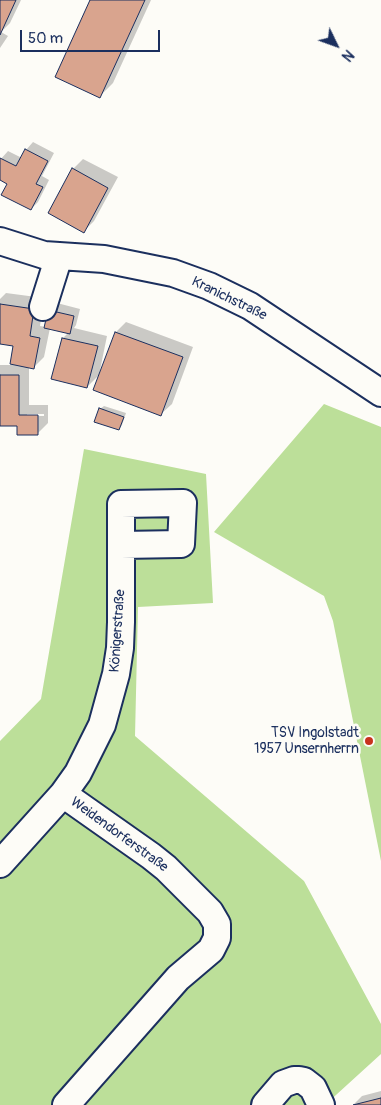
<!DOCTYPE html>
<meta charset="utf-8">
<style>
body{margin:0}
#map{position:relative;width:381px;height:1105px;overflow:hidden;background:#fdfcf7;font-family:Pangolin,sans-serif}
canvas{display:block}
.north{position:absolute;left:311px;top:20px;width:50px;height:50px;-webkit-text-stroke:4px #fdfcf7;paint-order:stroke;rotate:132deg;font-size:14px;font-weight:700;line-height:20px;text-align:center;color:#1b2f5e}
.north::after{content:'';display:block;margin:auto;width:18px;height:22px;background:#1b2f5e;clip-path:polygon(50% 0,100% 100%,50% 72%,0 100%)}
.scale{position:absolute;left:20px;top:30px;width:140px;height:22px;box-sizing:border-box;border:2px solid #1b2f5e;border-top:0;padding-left:6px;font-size:15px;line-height:18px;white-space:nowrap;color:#1b2f5e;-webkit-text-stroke:4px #fdfcf7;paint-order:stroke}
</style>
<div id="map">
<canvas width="381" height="1105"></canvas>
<div class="north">N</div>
<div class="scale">50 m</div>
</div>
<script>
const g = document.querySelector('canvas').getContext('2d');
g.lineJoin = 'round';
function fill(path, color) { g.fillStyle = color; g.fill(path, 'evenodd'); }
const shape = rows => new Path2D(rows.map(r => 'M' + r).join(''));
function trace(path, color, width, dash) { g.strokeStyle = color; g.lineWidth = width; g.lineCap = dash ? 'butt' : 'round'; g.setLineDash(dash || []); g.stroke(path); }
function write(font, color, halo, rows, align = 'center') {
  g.font = font + ' Pangolin,sans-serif'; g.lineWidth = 5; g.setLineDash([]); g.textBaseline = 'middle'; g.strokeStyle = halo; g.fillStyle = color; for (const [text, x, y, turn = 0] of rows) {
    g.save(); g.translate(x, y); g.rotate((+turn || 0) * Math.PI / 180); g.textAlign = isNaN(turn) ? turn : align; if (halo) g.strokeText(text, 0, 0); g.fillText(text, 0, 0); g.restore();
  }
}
fill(shape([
 [324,404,381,427,381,861,333,621,324,596,214,532],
 [84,449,206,474,213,603,138,607,135,736,304,881,381,1024,381,1054,325,1105,0,1105,0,741,41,699]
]), '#bcdf99');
fill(shape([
 [0,0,21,0,10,23,1,32,8,36,0,48],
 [92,0,151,0,113,83,100,96],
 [33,142,54,153,42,176,49,180,38,202,31,209,9,183,0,179,0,160,8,151,22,158,26,150],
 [83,159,118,177,94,221,84,231,73,169],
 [6,293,44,298,40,326,46,327,57,303,80,309,76,325,74,328,107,336,99,375,87,387,63,338,69,332,50,328,44,357,34,367,29,366,29,405,48,405,48,423,37,434,19,424,0,425,0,365,11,365,15,345,0,343,0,299],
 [27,414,44,414,44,416,27,416],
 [126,322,193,347,172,404,161,414,94,390,116,332],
 [104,406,126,413,122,425,119,429,100,409],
 [381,1091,381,1105,353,1105,362,1096]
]), '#0003');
const building = shape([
 [0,0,16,0,0,35,0,0],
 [90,0,145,0,100,98,55,77,90,0],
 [25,149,48,161,36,184,43,187,31,210,1,195,7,184,0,180,0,158,16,166,25,149],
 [72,168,108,188,84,233,48,213,72,168],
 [0,304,34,309,30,336,40,338,34,369,10,364,13,346,0,344,0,304],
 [48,310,74,316,70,334,44,328,48,310],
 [115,332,183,357,161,416,93,390,115,332],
 [62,338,98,346,87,388,51,379,62,338],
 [0,375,19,375,19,415,38,415,38,435,17,435,17,426,0,426,0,375],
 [99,408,124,417,119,430,94,422,99,408],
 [381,1098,381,1105,353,1105,381,1098]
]);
fill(building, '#d9a48e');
trace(building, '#1b2f5e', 1);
const minor = shape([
 [0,241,44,255,104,259,173,273,209,286,250,306,381,393],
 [43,307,59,256],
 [183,503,181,544,121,545,121,504,183,503],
 [63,794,78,773,102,725,116,674,120,648,121,622,121,545],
 [0,864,63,794,151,856,166,868,210,912,217,924,217,938,211,950,178,978,66,1105],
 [265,1105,283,1084,294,1080,299,1080,304,1081,313,1088,321,1105]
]);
trace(minor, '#1b2f5e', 30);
trace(minor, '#fdfcf7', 26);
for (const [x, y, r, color] of [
 [369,741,5,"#c8321e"]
]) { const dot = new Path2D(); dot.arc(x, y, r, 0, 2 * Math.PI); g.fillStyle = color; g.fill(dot); trace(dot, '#fdfcf7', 2); }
write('14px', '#1b2f5e', '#fdfcf7', [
 ["Kranichstraße",229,299,26],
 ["Königerstraße",118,631,-86],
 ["Weidendorferstraße",119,835,36]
]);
write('14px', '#1b2f5e', '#fdfcf7', [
 ["TSV Ingolstadt",359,733],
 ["1957 Unsernherrn",359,749]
], 'right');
</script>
